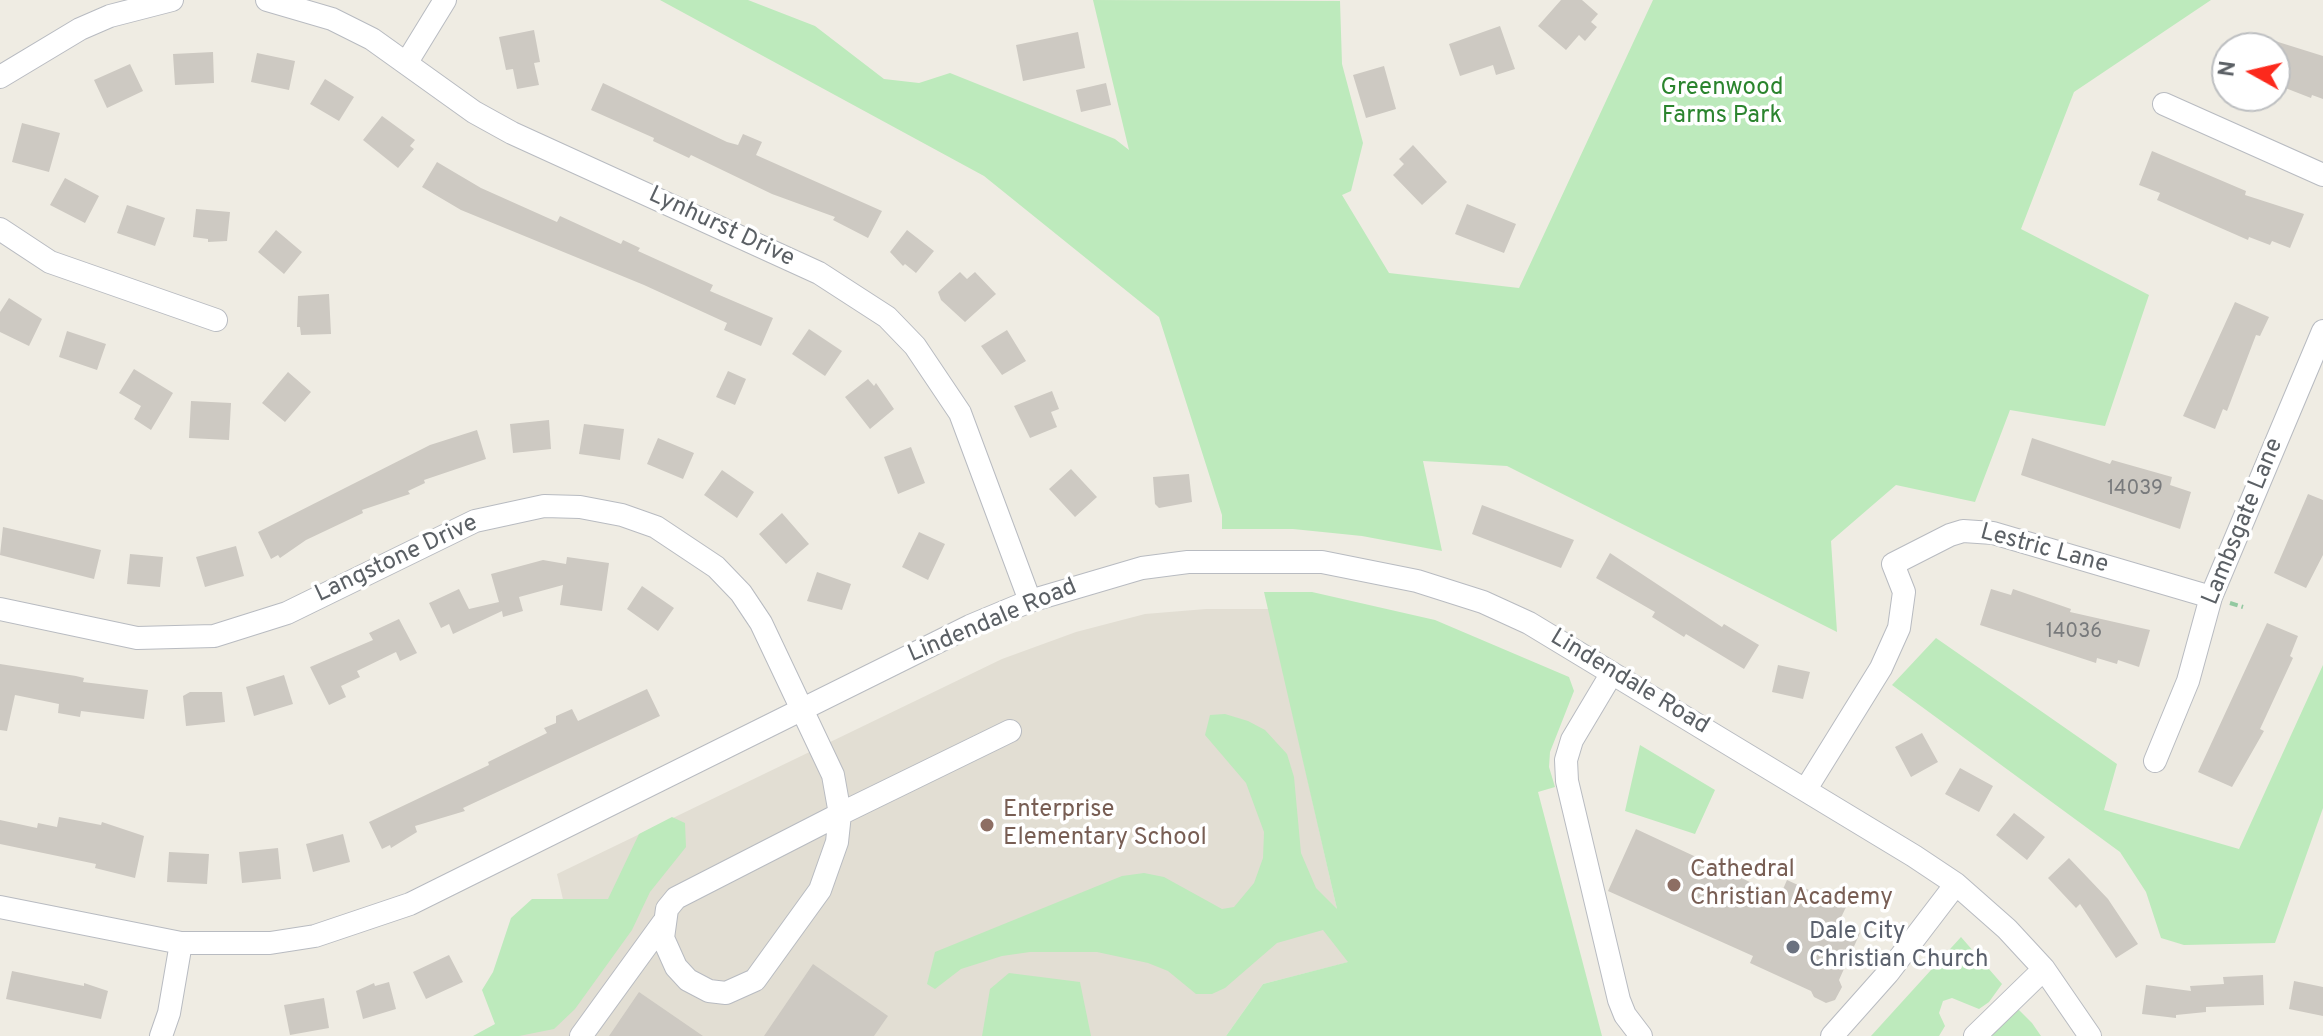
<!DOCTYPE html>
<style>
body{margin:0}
#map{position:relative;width:2323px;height:1036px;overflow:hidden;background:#efece3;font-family:Overpass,sans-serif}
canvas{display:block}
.north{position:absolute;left:2211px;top:32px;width:80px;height:80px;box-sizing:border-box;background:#fff;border:2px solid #bdbfc1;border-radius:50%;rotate:278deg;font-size:22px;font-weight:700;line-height:32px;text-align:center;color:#5b6065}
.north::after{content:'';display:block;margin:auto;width:28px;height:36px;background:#fc291c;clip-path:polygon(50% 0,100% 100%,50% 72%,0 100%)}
</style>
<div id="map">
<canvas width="2323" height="1036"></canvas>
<div class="north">N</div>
</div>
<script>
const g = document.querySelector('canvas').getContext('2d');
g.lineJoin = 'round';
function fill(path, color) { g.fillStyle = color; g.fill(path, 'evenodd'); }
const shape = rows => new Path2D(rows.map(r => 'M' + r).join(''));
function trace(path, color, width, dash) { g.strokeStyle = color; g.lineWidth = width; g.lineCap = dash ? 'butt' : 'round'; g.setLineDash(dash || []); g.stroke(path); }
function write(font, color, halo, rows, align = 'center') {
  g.font = font + ' Overpass,sans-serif'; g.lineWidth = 7; g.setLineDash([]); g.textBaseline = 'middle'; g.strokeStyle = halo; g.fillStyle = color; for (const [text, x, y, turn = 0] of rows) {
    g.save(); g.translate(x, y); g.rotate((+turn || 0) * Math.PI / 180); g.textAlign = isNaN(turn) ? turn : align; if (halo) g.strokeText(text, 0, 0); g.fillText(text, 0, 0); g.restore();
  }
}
fill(shape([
 [1206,609,1269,609,1349,962,1263,984,1226,1036,505,1036,580,972,557,874,1002,659,1076,632,1145,614]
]), '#e2ded3');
fill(shape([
 [660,0,748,0,815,26,884,79,919,83,950,73,1115,139,1129,150,1093,0,1340,1,1342,64,1363,143,1351,191,1342,195,1389,273,1519,288,1653,0,2211,0,2074,92,2021,229,2149,295,2105,426,2010,410,1975,502,1896,485,1831,541,1837,632,1507,466,1423,461,1442,551,1362,536,1293,529,1222,529,1222,515,1159,317,984,176],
 [1264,592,1312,592,1435,620,1569,677,1574,691,1550,752,1549,767,1555,787,1538,792,1602,1036,1226,1036,1263,984,1348,962,1323,930,1277,943,1225,988,1212,994,1196,994,1168,971,1148,963,1097,952,1030,952,1002,956,961,969,935,989,927,984,935,952,1122,876,1144,873,1164,877,1222,909,1234,907,1254,883,1263,858,1264,832,1246,783,1205,735,1210,715,1225,714,1248,721,1265,730,1287,754,1294,777,1301,853,1316,888,1337,909],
 [1936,638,2117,764,2104,810,2239,849,2323,665,2323,808,2275,943,2184,945,2161,938,2146,892,2120,852,1892,685],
 [1640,745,1715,790,1695,834,1625,811],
 [672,817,685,823,686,847,650,892,632,930,575,1009,554,1029,519,1036,473,1036,495,1024,482,990,493,972,511,918,532,899,608,899,639,834],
 [1961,937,2002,984,1989,1002,1979,1009,1952,998,1943,1001,1939,1013,1945,1026,1939,1036,1871,1036],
 [1009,973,1080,982,1091,1036,982,1036,990,989],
 [2016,1007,2032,1023,2041,1036,1992,1036]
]), '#bdeabc');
fill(shape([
 [1561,0,1582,0,1598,14,1591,22,1597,27,1585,41,1579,35,1566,50,1538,26],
 [1500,26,1515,69,1496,75,1493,65,1460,76,1449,44],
 [534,30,540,62,534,63,539,85,517,89,513,69,506,70,499,37],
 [1078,32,1085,68,1023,81,1016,45],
 [2275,41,2323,56,2323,99,2312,95,2311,98,2275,84],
 [213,52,214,83,175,85,173,54],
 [257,53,295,61,289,90,251,82],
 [130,64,143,91,107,108,94,80],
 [1384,66,1396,109,1366,118,1353,75],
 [325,79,354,97,339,121,310,104],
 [603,83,727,142,738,145,743,134,762,142,756,155,882,211,868,238,833,220,835,217,772,194,691,155,689,158,653,141,654,138,591,110],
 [1106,83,1111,105,1081,112,1076,90],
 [382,116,415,140,410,146,414,149,398,168,363,140],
 [22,123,60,133,49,172,12,162],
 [1413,145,1447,182,1422,205,1393,175,1404,164,1399,159],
 [2152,151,2246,191,2245,195,2304,214,2290,248,2272,241,2270,245,2249,237,2248,240,2157,200,2160,193,2139,185],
 [437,162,481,188,557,222,560,216,621,244,623,240,640,248,638,251,713,285,710,291,773,318,761,346,724,330,727,323,644,285,461,210,422,187],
 [65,178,99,196,85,223,50,205],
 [1467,204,1516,224,1504,253,1455,234],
 [127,205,165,218,155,246,117,233],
 [196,209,230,212,227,241,208,242,208,239,193,237],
 [276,230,302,252,284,274,258,252],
 [907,230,934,251,916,273,905,264,903,266,890,252],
 [960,272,967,279,975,272,996,294,965,322,941,300,938,292],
 [329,294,331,334,301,335,300,327,297,327,298,296],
 [9,298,42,319,29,346,0,332,0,312],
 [2235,302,2269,317,2260,336,2256,335,2227,411,2223,409,2215,429,2183,416],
 [809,329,842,351,825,376,792,354],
 [1007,330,1026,361,1002,375,981,346],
 [67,331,106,344,97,370,59,357],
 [134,369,173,393,151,430,134,419,141,406,119,393],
 [728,371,746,379,735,405,716,397],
 [288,372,311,392,285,422,262,403],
 [868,379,874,386,876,383,894,409,870,429,845,397],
 [1052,391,1059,409,1051,412,1057,427,1030,438,1014,406],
 [191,401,231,403,229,440,189,438],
 [549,420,551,449,513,453,510,424],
 [584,424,624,429,620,460,579,454],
 [477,430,486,459,424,480,425,483,408,491,410,494,362,510,363,513,306,540,280,558,278,555,271,559,258,532,430,445],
 [658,438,694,453,683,479,647,464],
 [2032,438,2110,464,2112,460,2172,477,2170,485,2191,492,2180,529,2021,475],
 [911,447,925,483,898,494,884,457],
 [1071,469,1097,497,1075,517,1049,489],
 [722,470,754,492,737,518,704,495],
 [1189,474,1192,502,1159,508,1155,504,1153,477],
 [2308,494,2323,500,2323,555,2306,588,2274,573],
 [1482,505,1574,540,1561,568,1472,534],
 [782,513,809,544,786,564,759,534],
 [3,527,101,550,94,579,0,555],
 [919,532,945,544,928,580,902,567],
 [236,546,244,576,205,587,196,557],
 [1610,553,1722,627,1724,624,1759,645,1744,669,1686,634,1684,637,1652,617,1655,612,1596,578],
 [130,554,163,557,160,587,127,584],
 [567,557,609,563,602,611,560,605,563,585,519,597,523,611,503,617,502,611,453,634,449,624,441,628,429,603,459,589,469,609,499,602,491,574,543,560,566,564],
 [817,572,851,584,842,610,807,601],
 [642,586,674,608,658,631,627,609],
 [1991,589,2011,595,2013,589,2071,609,2070,612,2150,630,2139,667,2118,660,2117,664,2097,658,2096,663,1980,625],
 [399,619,417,653,400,661,396,652,357,671,360,677,341,686,346,697,329,705,310,667,373,640,369,633],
 [2267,623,2298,636,2290,656,2293,658,2260,729,2264,731,2232,787,2198,772],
 [0,664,76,676,84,678,83,682,148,690,144,719,81,711,80,717,58,713,59,704,15,695,7,731,0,730],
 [1778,665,1810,672,1803,699,1772,692],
 [284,675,293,704,254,716,246,687],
 [647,689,660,716,463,808,465,811,415,826,417,832,391,848,390,845,382,849,369,822,489,765,488,762,547,733,544,728,556,723,556,716,572,709,578,721],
 [190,692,222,692,225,722,186,726,183,696],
 [1922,733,1938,762,1911,777,1895,747],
 [1960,768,1993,786,1979,812,1945,794],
 [2014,813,2045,837,2027,860,1996,835],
 [59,817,101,825,102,822,144,836,135,878,95,868,96,864,0,844,0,820,37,828,38,823,57,827],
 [1636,829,1780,896,1787,880,1846,907,1838,924,1860,933,1839,980,1842,987,1835,1000,1826,1003,1814,997,1811,991,1750,963,1753,956,1608,891],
 [343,834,350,862,313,872,306,844],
 [278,848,281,879,242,883,239,852],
 [169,852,209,854,207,884,167,882],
 [2069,858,2108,899,2138,944,2116,958,2080,904,2076,908,2048,878],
 [449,955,463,982,426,999,413,972],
 [813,964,888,1016,874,1036,764,1036],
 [12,971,84,986,84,983,108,991,101,1019,6,999],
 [2263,975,2264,1005,2206,1007,2206,1012,2176,1015,2176,1018,2142,1014,2146,985,2191,991,2190,986,2224,984,2223,977],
 [2294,981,2323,987,2323,1016,2289,1009],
 [389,982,396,1009,363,1019,356,991,374,983,375,986],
 [639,992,703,1036,609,1036],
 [324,998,329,1028,290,1035,284,1005]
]), '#cdc9c2');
const minor = shape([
 [267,0,332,19,372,39,474,112,512,133,819,273,887,317,915,346,960,413,1030,601],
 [407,62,445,0],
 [0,77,80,29,110,16,172,0],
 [2164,104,2323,175],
 [0,229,50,262,216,320],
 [0,609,137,638,214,636,287,613,475,521,544,506,580,507,622,515,656,527,716,567,741,593,761,623,833,775,840,814,1010,731],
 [1612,673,1572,740,1566,760,1567,781,1619,1000,1625,1015,1641,1036],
 [2155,761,2188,681,2211,597,2323,331],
 [1806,789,1881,668,1899,628,1904,592,1893,564,1950,535,1963,531,1993,533,2211,597],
 [840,814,837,842,820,890,755,980,726,993,709,991,688,980,676,967,663,938,667,909,676,898,840,814],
 [0,907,181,943,270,943,315,936,410,904,970,626,1030,601,1142,568,1188,562,1322,562,1417,581,1483,602,1529,623,1914,856,1956,884,2007,929,2044,969,2090,1036],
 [161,1036,169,1013,181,943],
 [581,1036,663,923],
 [1832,1036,1888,973,1956,884],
 [1975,1036,2044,969]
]);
trace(minor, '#b8bbc1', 24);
trace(shape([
 [2230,603,2243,607]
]), '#93c9a1', 4, [8, 4]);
trace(minor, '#fff', 22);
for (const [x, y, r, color] of [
 [987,825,8,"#8d6e63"],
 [1674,885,8,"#8d6e63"],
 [1793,947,8,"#6b7280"]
]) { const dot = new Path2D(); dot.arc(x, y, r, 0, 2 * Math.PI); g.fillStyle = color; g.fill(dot); trace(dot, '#fff', 3); }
write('20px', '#787a7c', null, [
 ["14039",2135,490],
 ["14036",2074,633]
]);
write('24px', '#2b842e', '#fff', [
 ["Greenwood",1722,89],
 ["Farms Park",1722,117]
]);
write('24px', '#5b6065', '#fff', [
 ["Lynhurst Drive",721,228,25],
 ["Lambsgate Lane",2244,522,-68],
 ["Lestric Lane",2044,550,15],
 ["Langstone Drive",397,560,-25],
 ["Lindendale Road",993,622,-23],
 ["Lindendale Road",1629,683,31]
]);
write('24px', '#785e54', '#fff', [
 ["Enterprise",1003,811],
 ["Elementary School",1003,839],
 ["Cathedral",1690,871],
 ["Christian Academy",1690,899]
], 'left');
write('24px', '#5b616d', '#fff', [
 ["Dale City",1809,933],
 ["Christian Church",1809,961]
], 'left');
</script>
